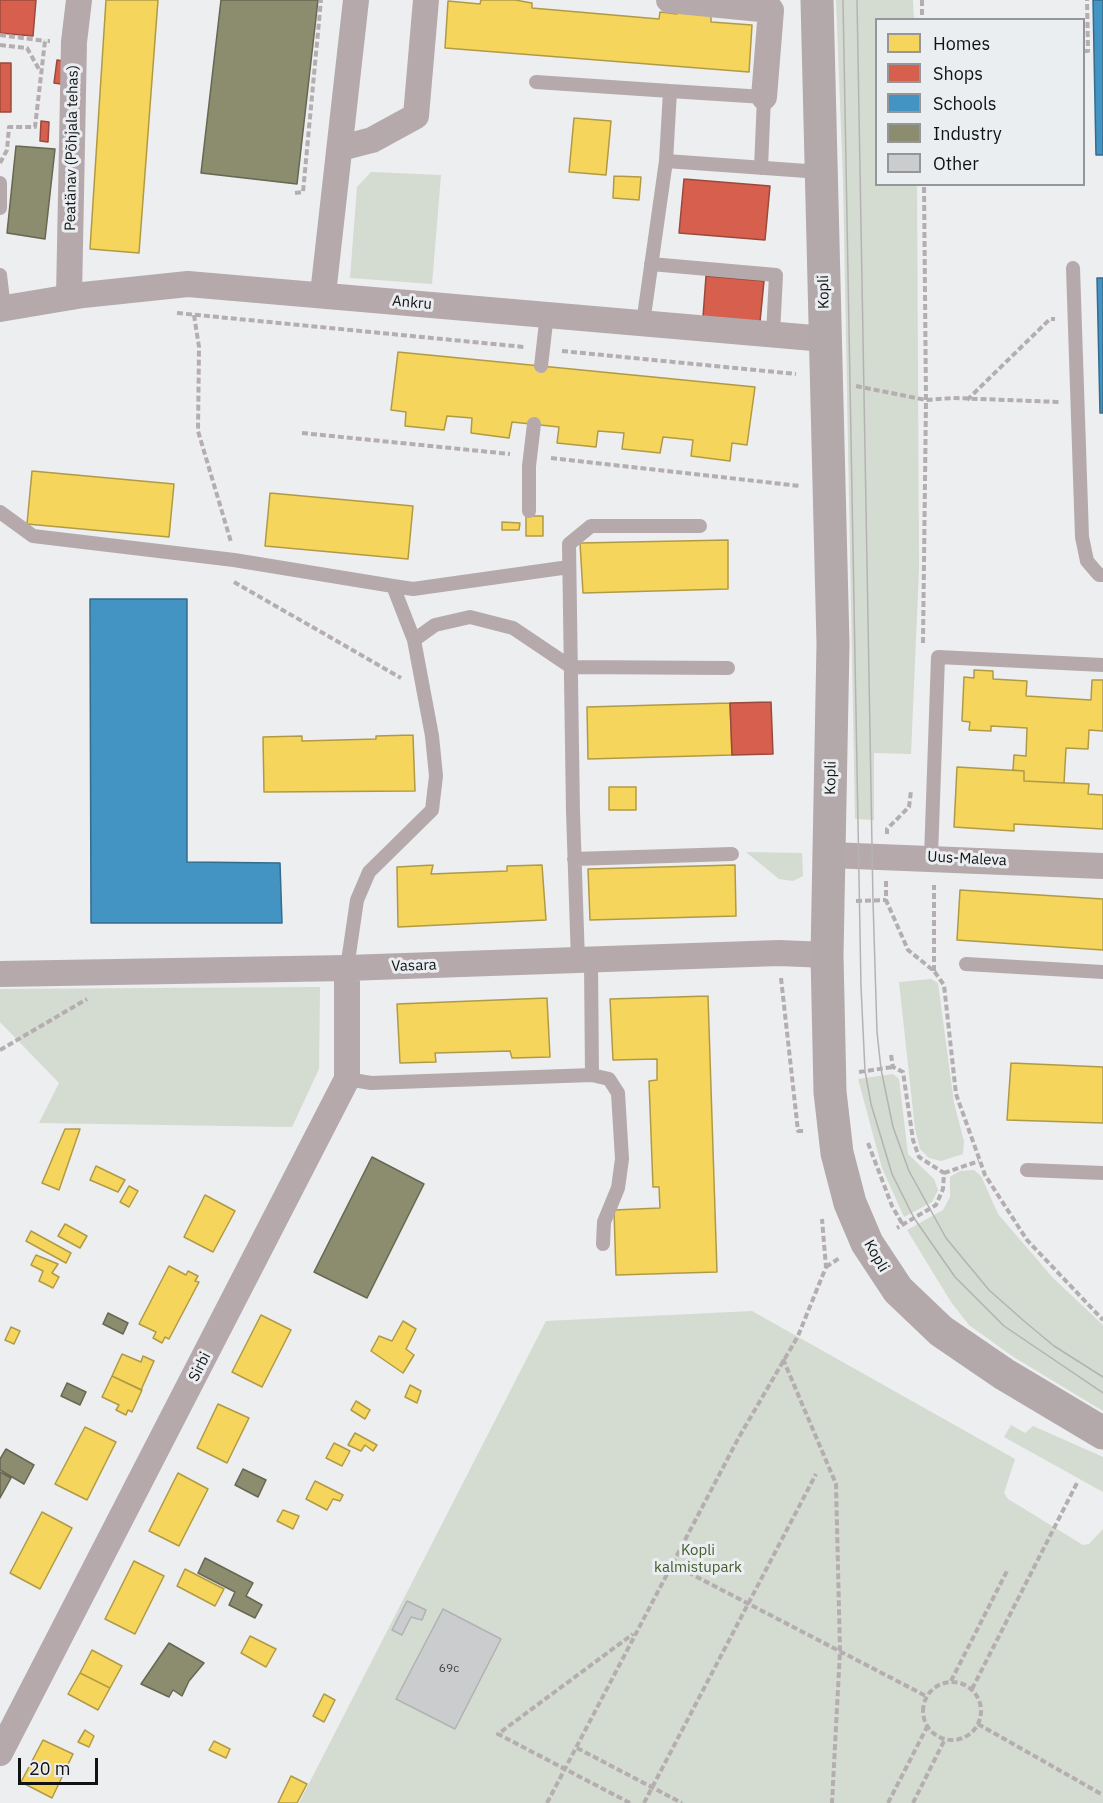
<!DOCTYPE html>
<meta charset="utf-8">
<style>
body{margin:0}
#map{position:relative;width:1103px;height:1803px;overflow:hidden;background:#eceef0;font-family:"IBM Plex Sans",sans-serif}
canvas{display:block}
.legend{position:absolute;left:875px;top:18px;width:210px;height:168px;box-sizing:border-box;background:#ebeef1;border:2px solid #949698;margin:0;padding:8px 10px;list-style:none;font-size:18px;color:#111213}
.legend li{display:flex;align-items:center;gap:12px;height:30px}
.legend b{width:30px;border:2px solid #949698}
.scale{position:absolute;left:18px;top:1758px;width:80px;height:27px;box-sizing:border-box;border:3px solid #111213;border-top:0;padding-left:8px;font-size:18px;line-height:21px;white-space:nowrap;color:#111213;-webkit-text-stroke:4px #ebeef1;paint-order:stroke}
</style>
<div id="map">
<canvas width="1103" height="1803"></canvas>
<ul class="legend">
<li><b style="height:16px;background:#f6d55c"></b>Homes</li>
<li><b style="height:16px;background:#d6604d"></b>Shops</li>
<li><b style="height:16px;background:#4393c3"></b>Schools</li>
<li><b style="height:16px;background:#8c8c6e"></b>Industry</li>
<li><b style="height:16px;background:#cacccd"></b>Other</li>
</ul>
<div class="scale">20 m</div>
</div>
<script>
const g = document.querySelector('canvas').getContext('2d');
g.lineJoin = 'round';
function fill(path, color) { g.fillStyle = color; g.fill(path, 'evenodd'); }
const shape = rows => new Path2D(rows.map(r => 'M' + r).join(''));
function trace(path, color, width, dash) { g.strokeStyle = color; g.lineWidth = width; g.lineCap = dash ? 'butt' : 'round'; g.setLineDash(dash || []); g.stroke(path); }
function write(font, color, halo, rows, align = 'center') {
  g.font = font + ' "IBM Plex Sans",sans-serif'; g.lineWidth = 6; g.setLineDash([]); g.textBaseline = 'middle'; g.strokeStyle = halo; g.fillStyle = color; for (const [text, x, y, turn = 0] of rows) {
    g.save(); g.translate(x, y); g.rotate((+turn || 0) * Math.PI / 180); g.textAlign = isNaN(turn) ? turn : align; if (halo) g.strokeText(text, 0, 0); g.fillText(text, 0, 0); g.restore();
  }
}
fill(shape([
 [836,0,913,0,914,19,876,20,876,184,917,185,919,569,911,754,874,753,874,820,855,819,843,180],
 [371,172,441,175,432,284,350,278,357,187],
 [746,852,802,853,803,876,793,881,779,879],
 [931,979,938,983,954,1103,964,1141,963,1154,941,1161,929,1158,920,1149,915,1129,899,982],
 [320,987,319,1069,292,1127,39,1123,59,1083,0,1022,0,989],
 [893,1074,899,1079,908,1154,934,1179,938,1190,932,1202,904,1217,882,1168,858,1079],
 [974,1170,981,1176,998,1214,1053,1278,1103,1325,1103,1411,1012,1356,969,1325,951,1302,907,1230,943,1210,950,1197,950,1177,960,1171],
 [752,1311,1015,1459,1004,1493,1008,1499,1083,1545,1089,1544,1103,1529,1103,1803,299,1803,546,1321],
 [1011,1425,1025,1433,1033,1426,1103,1457,1103,1492,1004,1437]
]), '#d4dbd0');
const homes = shape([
 [106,0,158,0,139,253,90,249,106,0],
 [481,0,515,0,532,3,532,8,659,19,660,12,677,14,677,9,711,16,711,22,752,25,749,72,445,48,448,1,480,4,481,0],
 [574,118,611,121,606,175,569,172,574,118],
 [614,176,641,177,639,200,613,198,614,176],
 [398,352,755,387,747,445,732,443,730,461,691,456,693,440,663,437,660,453,622,449,624,433,598,431,596,447,557,443,559,427,512,422,509,438,471,433,472,418,447,416,444,430,405,426,406,412,391,410,398,352],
 [32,471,174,484,169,537,27,524,32,471],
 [270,493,413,506,408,559,265,546,270,493],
 [526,516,543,516,543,536,526,536,526,516],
 [502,522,520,523,519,530,502,530,502,522],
 [728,540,728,589,583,593,580,543,728,540],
 [974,670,993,671,993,679,1027,681,1026,696,1091,700,1092,680,1103,680,1103,731,1089,730,1088,749,1066,748,1064,783,1024,781,1024,771,1013,770,1014,755,1026,756,1027,728,991,726,991,731,969,730,970,722,962,721,964,677,974,678,974,670],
 [730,703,732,755,588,759,587,707,730,703],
 [413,735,415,791,264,792,263,737,302,736,302,741,376,739,376,736,413,735],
 [957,767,1024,771,1024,781,1089,784,1088,794,1103,795,1103,829,1014,824,1014,831,954,827,957,767],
 [609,787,636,787,636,810,609,810,609,787],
 [433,865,431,874,507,871,507,866,542,865,546,920,398,927,397,867,433,865],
 [735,865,736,916,590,920,588,869,735,865],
 [960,890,1103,899,1103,950,957,940,960,890],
 [708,996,717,1272,616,1275,614,1210,660,1208,659,1187,653,1187,649,1081,657,1080,657,1059,613,1060,610,999,708,996],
 [547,998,550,1057,512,1058,510,1051,435,1053,436,1062,400,1063,397,1004,547,998],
 [1011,1063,1103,1067,1103,1123,1007,1120,1011,1063],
 [65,1129,80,1129,59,1190,42,1183,65,1129],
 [96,1166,125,1180,118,1192,90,1180,96,1166],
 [129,1186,138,1191,129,1207,120,1202,129,1186],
 [205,1195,235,1211,213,1252,184,1237,205,1195],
 [65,1224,87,1236,80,1248,58,1236,65,1224],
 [31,1231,71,1253,66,1263,26,1241,31,1231],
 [36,1255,58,1264,52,1273,59,1277,53,1288,39,1281,43,1271,31,1265,36,1255],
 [169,1266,186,1275,188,1271,198,1276,195,1281,199,1282,169,1339,165,1337,162,1343,153,1338,156,1332,139,1324,169,1266],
 [261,1315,291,1330,262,1387,232,1372,261,1315],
 [403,1321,416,1329,406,1349,414,1355,403,1373,371,1351,379,1336,392,1341,403,1321],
 [11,1327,20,1331,14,1344,5,1340,11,1327],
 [122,1354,141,1362,143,1356,154,1361,141,1390,112,1376,122,1354],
 [112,1376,142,1390,132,1412,128,1410,126,1415,116,1410,119,1405,102,1397,112,1376],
 [410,1385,421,1391,417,1403,405,1397,410,1385],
 [356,1401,370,1410,365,1419,351,1410,356,1401],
 [218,1404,249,1418,227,1463,197,1448,218,1404],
 [85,1427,116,1442,87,1500,55,1484,85,1427],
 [355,1433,377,1445,373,1451,365,1445,361,1451,348,1445,355,1433],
 [334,1443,350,1451,342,1466,326,1458,334,1443],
 [178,1473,208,1489,179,1546,149,1531,178,1473],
 [315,1481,343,1495,340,1501,333,1499,327,1510,306,1499,315,1481],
 [283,1510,299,1516,293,1529,277,1521,283,1510],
 [42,1512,72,1528,40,1589,10,1573,42,1512],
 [134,1561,164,1576,135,1634,105,1619,134,1561],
 [185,1569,224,1589,215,1606,177,1586,185,1569],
 [250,1636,276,1649,266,1667,241,1653,250,1636],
 [92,1650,122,1666,110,1688,80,1673,92,1650],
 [80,1673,110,1688,98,1710,68,1694,80,1673],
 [324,1694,335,1700,324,1722,313,1716,324,1694],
 [85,1730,94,1736,89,1747,78,1742,85,1730],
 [43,1740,73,1754,52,1798,21,1782,43,1740],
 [214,1741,230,1749,226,1758,209,1750,214,1741],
 [291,1776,307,1784,297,1803,278,1803,291,1776]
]);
fill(homes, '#f6d55c');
trace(homes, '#b19a46', 1.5);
const shops = shape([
 [0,0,36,0,33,36,0,33,0,0],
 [57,60,71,62,68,85,54,83,57,60],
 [0,63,11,63,11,112,0,112,0,63],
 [41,121,49,122,48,142,40,141,41,121],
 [684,179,770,186,765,240,679,233,684,179],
 [706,276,764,281,760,322,703,317,706,276],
 [771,702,773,754,732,755,730,703,771,702]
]);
fill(shops, '#d6604d');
trace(shops, '#9b493c', 1.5);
const schools = shape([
 [1093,0,1103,0,1103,155,1096,155,1093,0],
 [1097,278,1103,278,1103,413,1100,413,1097,278],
 [90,599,187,599,187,862,280,863,282,923,91,923,90,599]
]);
fill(schools, '#4393c3');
trace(schools, '#346c8e', 1.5);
const industry = shape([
 [221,0,318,0,297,184,201,173,221,0],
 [16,146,55,149,45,239,7,233,16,146],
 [372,1157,424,1184,367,1298,314,1272,372,1157],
 [108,1313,128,1323,123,1334,103,1324,108,1313],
 [67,1383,86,1392,80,1405,61,1396,67,1383],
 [6,1449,34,1465,24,1484,0,1470,0,1459,6,1449],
 [243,1469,266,1480,258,1497,235,1485,243,1469],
 [0,1472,11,1478,0,1498,0,1472],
 [205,1558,253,1583,246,1596,262,1605,255,1618,229,1605,235,1592,198,1573,205,1558],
 [169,1643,204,1663,189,1681,182,1696,173,1690,169,1697,141,1684,169,1643]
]);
fill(industry, '#8c8c6e');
trace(industry, '#676753', 1.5);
const building = shape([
 [407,1601,426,1610,422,1620,411,1617,402,1635,392,1630,407,1601],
 [443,1609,501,1639,455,1729,396,1699,443,1609]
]);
fill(building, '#cacccd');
trace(building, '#b1b2b4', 1.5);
trace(shape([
 [922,0,922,20],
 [0,35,45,41],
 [0,45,27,48,40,71],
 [1084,51,1088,51,1087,0],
 [0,163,7,150,9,127,35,127,45,41,50,41],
 [295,193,303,192,321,0],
 [177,313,524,347],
 [194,315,199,347,198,431,231,542],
 [562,351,796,374],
 [856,386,926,400,953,398,1060,402],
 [967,400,1050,319,1055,319],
 [302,433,510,454],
 [551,458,800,486],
 [234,582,401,678],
 [923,643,926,400,924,184],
 [887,834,887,829,909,807,911,791],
 [886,881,886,900,908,950,934,971,944,985,956,1094,985,1175,1027,1240,1103,1320],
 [856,901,886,900],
 [934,971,934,885],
 [781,978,798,1131,804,1131],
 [0,1050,87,999],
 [891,1055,893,1067,903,1072,913,1140,919,1157,944,1173,943,1189,936,1205,897,1228],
 [859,1072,893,1067],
 [868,1143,892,1206,903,1225],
 [944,1173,979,1161],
 [826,1267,841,1257],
 [783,1359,836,1484,840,1651,832,1803],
 [672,1564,926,1696],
 [951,1681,1008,1569],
 '923 1711a29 29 0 1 1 58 0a29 29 0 1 1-58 0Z',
 [972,1689,1077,1483],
 [978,1724,1103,1795],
 [577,1748,682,1803],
 [547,1803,739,1437,798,1336,826,1267,822,1219],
 [630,1803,498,1734,633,1634],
 [644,1803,816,1474],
 [888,1803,927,1727],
 [913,1803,945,1739]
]), '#b4aeb0', 4, [6, 3]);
trace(shape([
 [536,82,670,91,666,161,821,172],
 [670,91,764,97,761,168],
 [0,183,0,208],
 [651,264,776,275,773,334],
 [1073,268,1082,537,1087,561,1099,575,1103,575],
 [0,275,4,308],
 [643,323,666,161],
 [541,366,547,314],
 [529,511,529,466,534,424],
 [0,512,33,536,234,560,393,586,414,640,432,736,436,776,432,810,369,872,357,900,347,968],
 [393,586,413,589,569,567],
 [414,640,435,625,470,617,513,628,571,667,728,668],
 [931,857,938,657,1103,665],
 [574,859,732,854],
 [578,961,573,812,569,544,591,526,700,526],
 [591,961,592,1075,609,1079,618,1093,622,1159,618,1188,604,1222,603,1244],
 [966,964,1103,972],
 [347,1079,371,1083,592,1075],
 [1027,1170,1103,1173]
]), '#b5a9ac', 14);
trace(shape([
 [669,0,771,10,764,97],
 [341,148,372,140,416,116,426,0],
 [323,294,356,0],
 [69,297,74,42,79,0],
 [0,309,83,295,188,284,825,339],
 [830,855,1103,866],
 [0,974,347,968,779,953,827,955],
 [0,1753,347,1079,347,968]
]), '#b5a9ac', 26);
trace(shape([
 [817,0,833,644,827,955,830,1092,837,1153,850,1203,867,1243,898,1290,941,1331,1004,1374,1103,1433]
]), '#b3a8aa', 33);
trace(shape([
 [843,0,861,987,865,1071,871,1104,892,1174,914,1218,955,1277,1004,1326,1103,1393],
 [857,0,873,901,877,1032,881,1069,893,1127,909,1171,946,1238,989,1290,1024,1321,1054,1346,1103,1377]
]), '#b5b2b4', 1.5);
write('12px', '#3f4042', null, [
 ["69c",449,1669]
]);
write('15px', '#111213', '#ebeef1', [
 ["Peatänav (Põhjala tehas)",72,148,-89],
 ["Kopli",824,292,-91],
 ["Ankru",412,303,5],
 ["Kopli",831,778,-89],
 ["Uus-Maleva",967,859,3],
 ["Vasara",414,966,-2],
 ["Kopli",876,1256,60],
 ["Sirbi",200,1367,-63]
]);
write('15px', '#445a2d', '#ebeef1', [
 ["Kopli",698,1551],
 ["kalmistupark",698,1568]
]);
</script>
